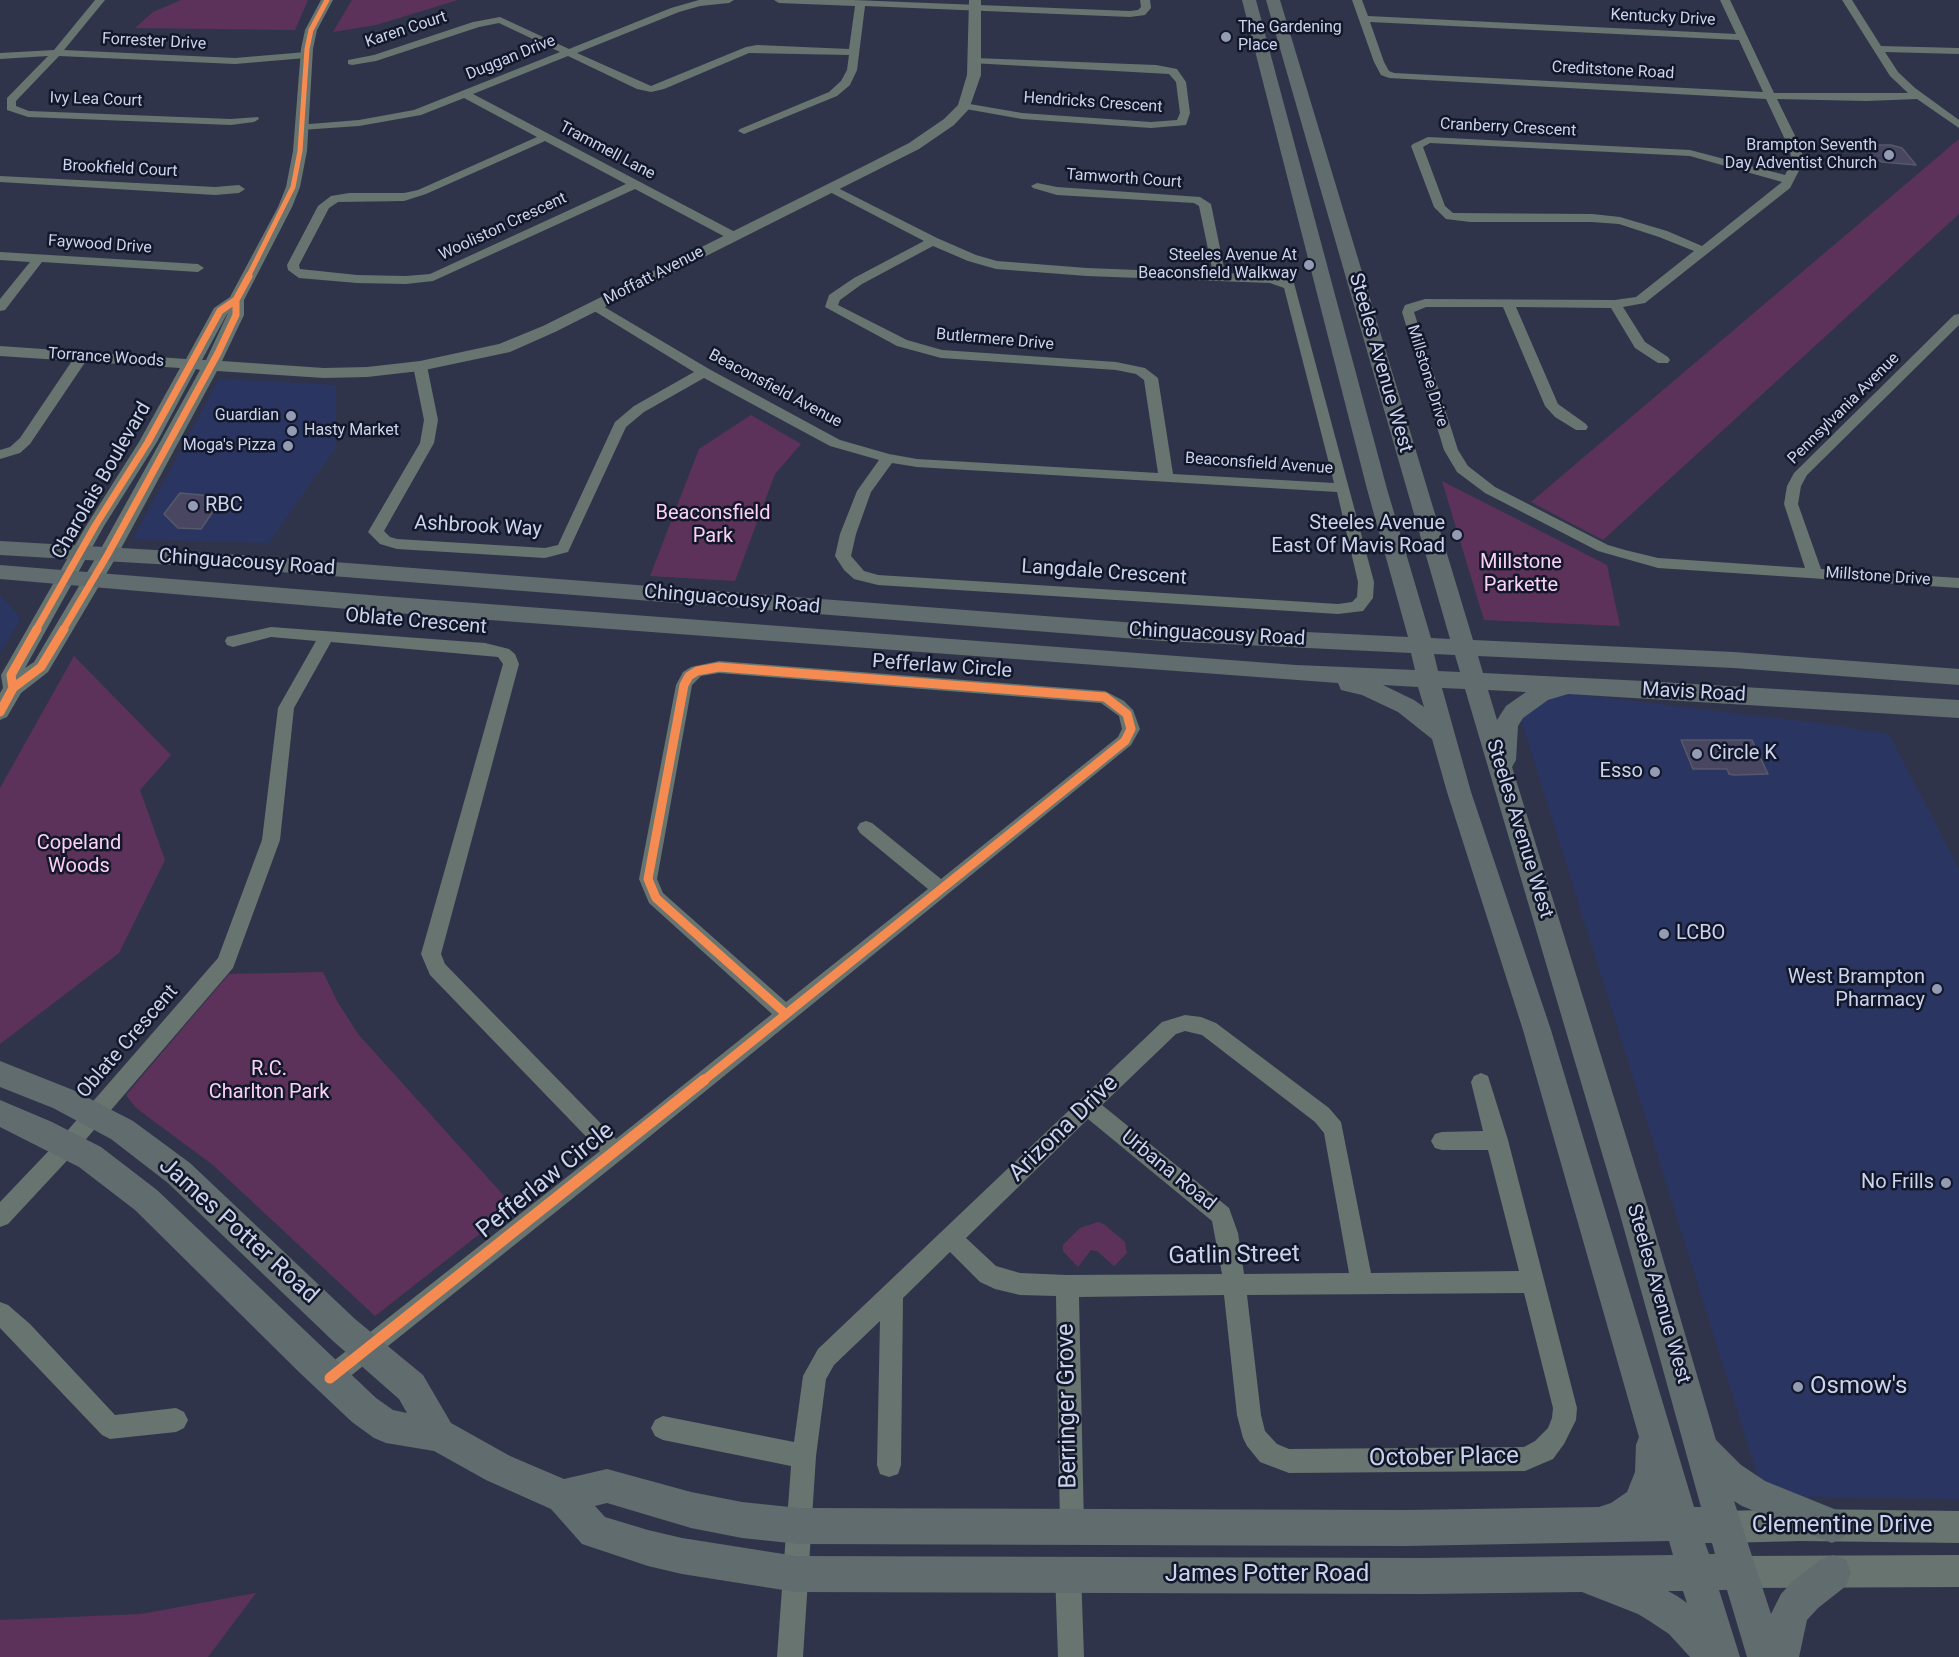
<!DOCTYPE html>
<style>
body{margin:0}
canvas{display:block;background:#2f344a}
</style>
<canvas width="1959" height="1657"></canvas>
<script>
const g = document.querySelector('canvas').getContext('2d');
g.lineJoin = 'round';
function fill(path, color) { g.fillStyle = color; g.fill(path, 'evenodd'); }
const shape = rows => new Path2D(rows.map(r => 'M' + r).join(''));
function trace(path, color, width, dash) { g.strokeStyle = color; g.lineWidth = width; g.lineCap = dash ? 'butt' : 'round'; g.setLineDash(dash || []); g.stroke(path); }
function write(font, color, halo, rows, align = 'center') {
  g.font = font + ' Roboto,sans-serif'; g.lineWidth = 5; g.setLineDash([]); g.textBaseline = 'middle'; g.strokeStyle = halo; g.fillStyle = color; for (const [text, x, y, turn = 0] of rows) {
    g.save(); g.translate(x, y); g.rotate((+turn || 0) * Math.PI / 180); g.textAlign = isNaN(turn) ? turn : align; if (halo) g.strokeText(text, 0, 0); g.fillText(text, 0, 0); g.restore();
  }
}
fill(shape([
 [219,379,336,385,336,447,269,543,133,539],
 [0,595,21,618,0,653],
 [1539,690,1818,723,1889,734,1959,869,1959,1499,1764,1496,1516,703]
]), '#2b3561');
fill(shape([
 [181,0,308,0,295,30,135,28,153,12],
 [352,0,458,0,376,25,333,32],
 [1959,139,1959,214,1603,540,1531,502],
 [751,415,801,444,775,474,735,581,650,576,699,449],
 [1442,481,1607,565,1620,626,1484,620],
 [74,656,171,755,140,790,165,860,119,953,0,1044,0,788],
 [323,972,337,1001,358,1034,514,1207,375,1316,213,1165,136,1108,126,1095,229,974],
 [1098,1222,1105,1225,1125,1242,1127,1253,1114,1266,1097,1251,1091,1250,1078,1267,1063,1251,1063,1245,1080,1228],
 [256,1593,208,1657,0,1657,0,1620,141,1614]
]), '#5c325a');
const building = shape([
 [1863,145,1891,145,1902,148,1916,165,1882,162,1872,157,1863,145],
 [180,493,223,497,201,529,178,528,164,514,180,493],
 [1681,740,1752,740,1768,774,1734,775,1729,774,1727,769,1693,769,1681,740]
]);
fill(building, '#484660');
trace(building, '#56586b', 1.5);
fill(shape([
 [95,0,105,0,64,50,235,58,306,52,311,55,306,58,235,64,59,56,16,101,16,106,29,111,231,119,258,117,259,119,254,122,231,125,28,117,7,110,7,98,48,56,0,59,0,53,54,50,95,0],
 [699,0,734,0,729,3,700,6,679,12,577,53,651,86,746,47,757,45,849,49,855,6,779,3,774,0,853,0,1130,11,1138,10,1141,7,1140,0,1150,0,1151,8,1145,15,1130,17,865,6,857,70,850,85,837,96,744,134,738,131,740,129,829,92,841,81,847,70,849,55,749,53,664,89,651,92,637,89,568,56,473,94,737,233,737,239,729,239,635,189,433,281,406,284,357,283,299,278,288,270,287,265,318,206,331,196,349,193,404,193,418,190,537,137,464,98,421,115,359,126,301,130,295,127,297,125,359,120,414,110,560,52,499,23,479,27,376,61,352,65,348,64,348,60,374,55,473,22,500,17,569,49,671,8,699,0],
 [545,141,626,184,430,274,406,276,357,275,300,269,299,265,329,208,338,202,404,201,426,194,545,141],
 [1352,0,1362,0,1368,16,1736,34,1720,0,1730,0,1774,93,1908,93,1890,76,1842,0,1852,0,1881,46,1959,48,1959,54,1885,52,1898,72,1915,88,1959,120,1959,128,1917,99,1866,101,1777,99,1801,148,1804,161,1790,188,1645,303,1623,307,1645,342,1668,357,1670,360,1668,363,1658,363,1635,348,1611,308,1516,307,1558,404,1586,424,1588,427,1586,430,1576,430,1555,417,1545,406,1503,307,1426,307,1414,312,1458,450,1468,466,1495,487,1608,545,1625,550,1658,558,1805,568,1784,504,1787,486,1794,473,1954,315,1959,314,1959,325,1807,475,1801,486,1798,504,1821,569,1959,578,1959,588,1658,568,1598,551,1485,493,1457,472,1444,450,1402,312,1405,305,1425,299,1615,300,1636,297,1694,251,1659,237,1619,224,1592,222,1470,222,1446,219,1434,207,1411,146,1413,144,1428,137,1690,150,1785,175,1792,161,1789,148,1766,99,1389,78,1381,75,1374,62,1352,0],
 [1370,22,1739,40,1763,92,1394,73,1389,71,1384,62,1370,22],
 [1430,143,1690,156,1782,182,1702,246,1667,231,1620,217,1592,214,1453,213,1445,206,1423,147,1430,143],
 [975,58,1156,65,1177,69,1186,82,1190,113,1186,125,1151,128,1022,119,960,108,960,104,964,103,1022,113,1151,122,1177,120,1180,113,1176,82,1169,74,971,63,970,61,975,58],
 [0,176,215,187,239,185,245,189,239,193,215,195,0,182,0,176],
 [1037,183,1057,187,1200,197,1211,204,1225,273,1272,275,1294,283,1374,582,1373,598,1363,611,1338,614,878,585,854,579,844,570,835,556,840,534,857,491,879,460,830,446,704,378,644,412,626,427,568,552,545,558,397,549,380,544,368,532,420,443,424,420,413,366,420,362,427,366,438,420,434,443,384,531,390,537,397,539,545,548,558,545,615,422,634,406,694,372,591,309,590,306,591,303,596,302,709,369,840,440,889,454,917,459,1158,473,1144,380,1136,374,1116,370,941,358,897,346,825,307,829,295,854,278,924,241,826,190,824,188,830,184,937,238,976,255,997,261,1087,268,1213,273,1199,206,1194,203,1057,195,1033,188,1031,186,1037,183],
 [933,246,968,261,996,269,1087,276,1270,283,1284,288,1334,483,1173,474,1158,378,1145,368,1116,362,942,350,907,340,838,305,840,300,862,284,933,246],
 [892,463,917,467,1337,492,1358,582,1357,597,1352,602,1338,604,878,575,864,571,851,556,856,534,871,492,892,463],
 [0,252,198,264,204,268,198,272,42,262,5,310,0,311,0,299,30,262,0,260,0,252],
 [81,354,88,358,30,444,20,453,0,459,0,450,10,447,20,438,76,355,81,354],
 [271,627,485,643,509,649,515,654,519,664,441,954,445,964,616,1139,772,1014,649,903,639,879,676,685,683,672,691,667,719,661,1105,691,1124,701,1133,710,1140,729,1131,745,622,1159,338,1386,330,1390,322,1386,318,1378,322,1370,600,1151,430,975,421,954,503,664,498,657,331,642,294,708,280,840,233,968,75,1152,8,1224,0,1227,0,1202,61,1138,218,958,262,840,278,708,316,641,271,637,233,647,227,645,225,641,227,637,271,627],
 [719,673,1101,703,1119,716,1122,729,1118,737,941,879,872,823,866,821,860,823,857,828,860,833,928,889,786,1002,663,893,657,879,692,685,701,676,719,673],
 [1185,1015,1201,1017,1216,1023,1329,1108,1341,1122,1371,1273,1519,1271,1488,1150,1442,1150,1435,1148,1431,1141,1435,1134,1442,1132,1483,1131,1471,1082,1474,1076,1481,1073,1488,1076,1508,1140,1577,1408,1576,1420,1564,1444,1553,1459,1525,1471,1289,1473,1260,1462,1247,1446,1243,1438,1237,1415,1224,1295,1079,1297,1084,1527,1081,1536,1072,1539,1063,1536,1060,1527,1056,1296,1020,1295,995,1289,980,1282,950,1252,903,1298,901,1465,898,1474,889,1477,880,1474,877,1465,880,1321,834,1365,826,1379,816,1456,803,1657,777,1657,791,1466,663,1440,655,1436,651,1428,655,1420,663,1416,794,1442,803,1376,818,1349,1162,1022,1185,1015],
 [1185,1031,1202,1035,1315,1122,1324,1133,1349,1273,1244,1274,1238,1233,1229,1208,1102,1105,1176,1034,1185,1031],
 [1088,1119,1212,1221,1222,1274,1067,1275,1020,1273,996,1266,966,1238,1088,1119],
 [1524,1293,1553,1408,1552,1418,1548,1428,1535,1441,1524,1447,1289,1449,1277,1444,1265,1431,1261,1415,1247,1295,1524,1293],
 [0,1302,8,1305,30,1324,115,1415,176,1408,184,1412,188,1420,184,1428,176,1432,110,1439,102,1435,0,1328,0,1302],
 [1068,1560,1077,1564,1081,1573,1084,1657,1058,1657,1055,1573,1059,1564,1068,1560]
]), '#68746f');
fill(shape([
 [321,0,333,0,317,30,313,49,307,151,300,187,292,207,244,300,244,315,222,361,324,368,367,367,420,361,499,344,543,326,868,164,909,143,944,119,958,105,967,75,969,0,981,0,981,75,969,109,954,125,919,149,555,332,510,352,420,371,367,377,324,378,217,371,118,554,48,672,21,693,7,717,0,720,0,693,3,688,1,675,86,526,139,442,180,368,0,356,0,346,186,359,214,308,230,297,278,207,286,187,293,151,301,49,305,30,321,0],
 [228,313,206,360,202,360,227,314,228,313],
 [196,369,200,370,98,554,34,662,25,668,104,526,157,442,196,369],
 [1801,1509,1959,1511,1959,1543,1801,1541,1724,1543,1713,1538,1708,1527,1713,1516,1724,1511,1801,1509],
 [1959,1555,1959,1587,1739,1588,1728,1583,1723,1572,1728,1561,1739,1556,1959,1555]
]), '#68746f');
fill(shape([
 [1242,0,1256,0,1387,489,1431,638,1450,639,1266,0,1280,0,1473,640,1734,652,1959,669,1959,685,1734,668,1478,656,1483,673,1644,681,1959,700,1959,718,1568,694,1548,700,1523,718,1518,726,1516,760,1512,767,1649,1211,1716,1440,1741,1465,1765,1481,1844,1513,1850,1525,1844,1537,1832,1543,1742,1506,1734,1501,1771,1614,1781,1594,1792,1582,1820,1560,1833,1555,1846,1560,1851,1573,1846,1586,1818,1608,1807,1620,1799,1657,1747,1657,1727,1590,1719,1590,1740,1657,1690,1657,1669,1634,1651,1622,1638,1614,1582,1592,1424,1594,796,1592,682,1574,648,1566,582,1544,551,1509,486,1480,434,1451,386,1443,374,1438,352,1422,300,1373,135,1210,79,1167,0,1127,0,1100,52,1122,101,1147,157,1190,376,1398,393,1410,407,1413,399,1399,333,1341,168,1183,111,1139,53,1108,0,1087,0,1061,73,1090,133,1121,190,1163,355,1319,423,1375,451,1423,510,1456,564,1479,607,1469,691,1492,742,1502,799,1508,1406,1510,1599,1507,1611,1503,1627,1492,1635,1472,1636,1445,1639,1437,1523,1030,1447,792,1432,739,1398,712,1362,695,1341,690,1338,683,382,612,0,579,0,565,382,596,1296,665,1415,670,1411,653,1163,641,242,569,0,555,0,541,242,555,1163,625,1408,637,1367,489,1242,0],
 [1434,654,1455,655,1460,672,1438,671,1434,654],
 [1383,685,1418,687,1424,707,1414,700,1383,685],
 [1442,688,1465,689,1619,1211,1701,1507,1694,1507,1551,1030,1471,792,1442,688],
 [1488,690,1526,692,1506,706,1497,720,1488,690],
 [607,1503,691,1528,742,1538,799,1544,1406,1546,1669,1541,1673,1555,1424,1558,796,1556,682,1538,648,1530,605,1517,595,1506,607,1503],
 [1705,1543,1712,1543,1715,1554,1709,1554,1705,1543],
 [1668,1591,1683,1591,1687,1603,1677,1596,1668,1591]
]), '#616c6e');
trace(shape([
 [248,277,293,187,300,151,307,49,311,30,327,0]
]), '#f68b52', 5);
trace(shape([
 [36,630,95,526,148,442,220,311,236,300,249,276],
 [63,630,108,554,218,353,236,315,236,300]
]), '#f68b52', 7);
trace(shape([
 [13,688,11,675,37,629],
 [0,712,13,688,41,667,64,629],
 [703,1081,1125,741,1131,729,1127,714,1105,697,719,667,697,671,689,676,684,685,648,879,656,898,786,1014]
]), '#f68b52', 9);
trace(shape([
 [330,1378,704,1080]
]), '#f68b52', 11);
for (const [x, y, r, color] of [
 [1226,37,6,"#949cb5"],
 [1889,155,6,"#949cb5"],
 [1309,265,6,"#949cb5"],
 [291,416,6,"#949cb5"],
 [292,431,6,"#949cb5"],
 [288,446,6,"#949cb5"],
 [193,506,6,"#949cb5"],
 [1457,535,6,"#949cb5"],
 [1697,754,6,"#949cb5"],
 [1655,772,6,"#949cb5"],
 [1664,934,6,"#949cb5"],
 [1937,989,6,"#949cb5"],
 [1946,1183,6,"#949cb5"],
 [1798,1387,6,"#949cb5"]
]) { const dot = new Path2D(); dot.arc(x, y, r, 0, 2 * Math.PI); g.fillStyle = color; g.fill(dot); trace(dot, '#121729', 2); }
write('16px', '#cbd4ee', '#121729', [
 ["Kentucky Drive",1663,18,3],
 ["Karen Court",406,30,-18],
 ["Forrester Drive",154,42,3],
 ["Duggan Drive",511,58,-22],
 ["Creditstone Road",1613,71,3],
 ["Ivy Lea Court",96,100,2],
 ["Hendricks Crescent",1093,103,4],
 ["Cranberry Crescent",1508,128,3],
 ["Trammell Lane",607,151,28],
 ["Brookfield Court",120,169,3],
 ["Tamworth Court",1124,179,4],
 ["Wooliston Crescent",503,227,-25],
 ["Faywood Drive",100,245,4],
 ["Moffatt Avenue",654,276,-27],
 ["Butlermere Drive",995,340,5],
 ["Torrance Woods",106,358,4],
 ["Millstone Drive",1427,376,73],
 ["Beaconsfield Avenue",775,389,28],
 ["Pennsylvania Avenue",1844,409,-45],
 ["Beaconsfield Avenue",1259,464,4],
 ["Millstone Drive",1878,577,4]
]);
write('16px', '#cbd4ee', '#121729', [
 ["The Gardening",1238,28,"left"],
 ["Place",1238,46,"left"],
 ["Brampton Seventh",1877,146],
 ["Day Adventist Church",1877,164],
 ["Steeles Avenue At",1297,256],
 ["Beaconsfield Walkway",1297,274],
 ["Guardian",279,416],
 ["Hasty Market",304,431,"left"],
 ["Moga's Pizza",276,446]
], 'right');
write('20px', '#cbd4ee', '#121729', [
 ["Steeles Avenue West",1380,363,74],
 ["Charolais Boulevard",102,481,-60],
 ["Ashbrook Way",478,527,3],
 ["Chinguacousy Road",247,563,4],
 ["Langdale Crescent",1104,573,4],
 ["Chinguacousy Road",732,600,5],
 ["Oblate Crescent",416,622,5],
 ["Chinguacousy Road",1217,635,3],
 ["Pefferlaw Circle",942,667,4],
 ["Mavis Road",1694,693,3],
 ["Steeles Avenue West",1519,829,73],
 ["Oblate Crescent",128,1042,-49],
 ["Urbana Road",1168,1171,39],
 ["Steeles Avenue West",1658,1294,74]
]);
write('20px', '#cbd4ee', '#121729', [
 ["RBC",205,506,"left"],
 ["Steeles Avenue",1445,524],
 ["East Of Mavis Road",1445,547],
 ["Circle K",1709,754,"left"],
 ["Esso",1643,772],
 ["LCBO",1676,934,"left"],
 ["West Brampton",1925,978],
 ["Pharmacy",1925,1001],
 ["No Frills",1934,1183]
], 'right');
write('20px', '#fcd1f5', '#121729', [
 ["Beaconsfield",713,514],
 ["Park",713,537],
 ["Millstone",1521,563],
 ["Parkette",1521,586],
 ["Copeland",79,844],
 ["Woods",79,867],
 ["R.C.",269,1070],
 ["Charlton Park",269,1093]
]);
write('24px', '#cbd4ee', '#121729', [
 ["Arizona Drive",1064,1129,-44],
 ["Pefferlaw Circle",546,1181,-39],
 ["James Potter Road",238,1231,42],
 ["Gatlin Street",1234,1256,-1],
 ["Berringer Grove",1068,1406,-91],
 ["October Place",1444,1458,-1],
 ["Clementine Drive",1842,1526],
 ["James Potter Road",1267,1575]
]);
write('24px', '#cbd4ee', '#121729', [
 ["Osmow's",1810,1387]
], 'left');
</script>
